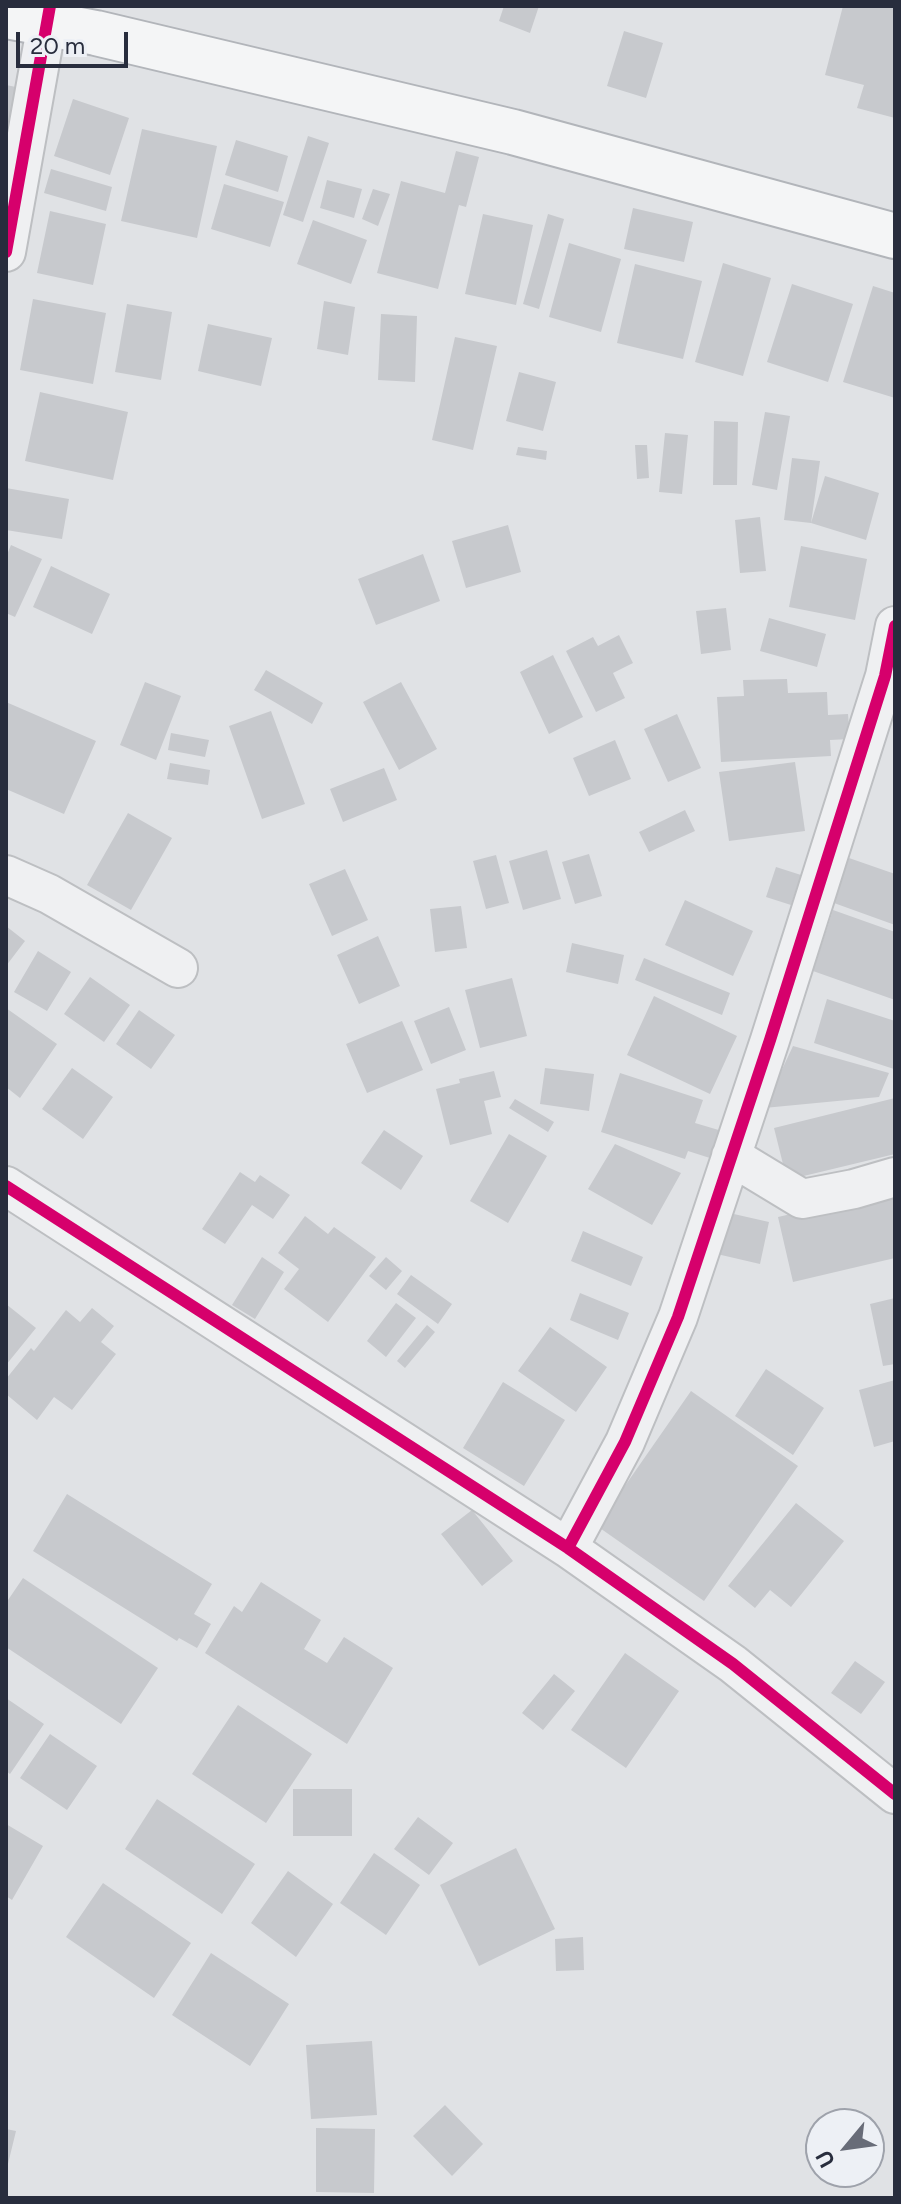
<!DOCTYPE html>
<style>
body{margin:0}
#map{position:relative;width:901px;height:2204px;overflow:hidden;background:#e0e2e5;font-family:Figtree,sans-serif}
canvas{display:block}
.frame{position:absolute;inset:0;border:8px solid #282d3d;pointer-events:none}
.north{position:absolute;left:805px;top:2108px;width:80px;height:80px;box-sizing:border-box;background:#edf0f5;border:2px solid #9ea2ab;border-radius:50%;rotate:241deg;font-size:22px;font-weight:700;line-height:32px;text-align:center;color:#282d3d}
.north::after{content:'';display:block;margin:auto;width:28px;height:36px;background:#686c78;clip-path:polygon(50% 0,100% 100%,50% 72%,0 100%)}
.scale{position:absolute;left:16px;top:32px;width:112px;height:36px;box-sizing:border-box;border:4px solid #282d3d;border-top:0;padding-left:10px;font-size:24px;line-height:28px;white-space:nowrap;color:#282d3d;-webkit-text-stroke:6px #edf0f5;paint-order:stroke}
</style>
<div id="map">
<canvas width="901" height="2204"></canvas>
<div class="frame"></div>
<div class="north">U</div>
<div class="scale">20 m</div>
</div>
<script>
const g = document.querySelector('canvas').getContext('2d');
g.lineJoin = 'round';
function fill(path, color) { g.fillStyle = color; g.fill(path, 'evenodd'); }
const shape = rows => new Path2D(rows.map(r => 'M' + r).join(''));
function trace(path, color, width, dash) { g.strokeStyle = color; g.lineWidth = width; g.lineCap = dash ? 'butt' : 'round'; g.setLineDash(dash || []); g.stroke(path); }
fill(shape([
 [504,6,539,6,530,33,499,21],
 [843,6,895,6,895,118,857,108,864,85,825,75],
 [624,31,663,43,646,98,607,86],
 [6,85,16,87,7,130,6,130],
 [73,99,129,118,110,175,54,156],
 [142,129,217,146,197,238,121,221],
 [308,136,329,143,303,222,283,215],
 [236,140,288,156,278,192,225,175],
 [456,151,479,157,466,207,459,205,438,289,377,273,401,181,445,193],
 [51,169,112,187,106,211,44,193],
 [327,180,362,189,354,218,320,208],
 [224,184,284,202,270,247,211,229],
 [373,189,390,194,378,226,362,219],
 [633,208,693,222,684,262,624,249],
 [50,211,106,224,93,285,37,273],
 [483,214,533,225,516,305,465,294],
 [548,214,564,219,539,309,523,304],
 [313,220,367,240,351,284,297,264],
 [569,243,621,259,601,332,549,317],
 [723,263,771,278,743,376,695,362],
 [635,264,702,281,683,359,617,343],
 [792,284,853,304,828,382,767,362],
 [873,286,895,293,895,398,843,382],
 [33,299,106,313,93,384,20,370],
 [324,301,355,307,348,355,317,349],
 [127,304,172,312,161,380,115,372],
 [381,314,417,316,415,382,378,380],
 [208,324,272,338,261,386,198,371],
 [455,337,497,346,473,450,432,440],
 [519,372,556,382,543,431,506,421],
 [40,392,128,412,113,480,25,461],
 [765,412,790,416,777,490,752,485],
 [714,421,738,422,737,485,713,485],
 [665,433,688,435,682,494,659,492],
 [635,445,647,445,649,478,637,479],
 [518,447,547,451,546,460,516,455],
 [792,458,820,461,811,523,825,476,879,493,866,540,811,523,784,520],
 [6,488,69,499,62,539,6,530],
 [760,517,766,571,740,573,735,520],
 [508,525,521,572,466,588,452,541],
 [11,545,42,559,15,617,6,613,6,557],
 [801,546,867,559,855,620,789,607],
 [423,554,440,601,376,625,358,579],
 [51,566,110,594,92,634,33,607],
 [726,608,731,650,701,654,696,611],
 [769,618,826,634,817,667,760,651],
 [619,635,633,663,613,673,625,698,596,712,566,651,593,637,598,646],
 [553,655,583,717,549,734,520,672],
 [266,670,323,703,312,724,254,690],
 [787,679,788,693,827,692,828,715,848,714,850,739,830,740,831,756,721,762,717,697,744,696,743,680],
 [145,682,181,696,156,760,120,745],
 [401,682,437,749,399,770,363,702],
 [6,702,96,741,64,814,6,789],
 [271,711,305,804,262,819,229,726],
 [677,714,701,768,668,782,644,729],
 [171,733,209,740,205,757,168,750],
 [615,740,631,779,589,796,573,758],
 [795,762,805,831,729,841,719,772],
 [170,763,210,770,208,785,167,779],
 [384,768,397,800,343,822,330,789],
 [685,810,695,831,649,852,639,832],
 [128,813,172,838,131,910,87,885],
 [547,850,561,899,523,910,509,861],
 [589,854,602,896,575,904,562,862],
 [496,855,509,903,486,909,473,861],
 [849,858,895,874,895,925,834,903],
 [776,867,801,875,791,905,766,897],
 [345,869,368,920,332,936,309,884],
 [685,900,753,931,733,976,665,945],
 [461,906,467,948,435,952,430,909],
 [833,910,895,932,895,1000,813,971],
 [6,926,25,941,6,966],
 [378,936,400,986,359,1004,337,955],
 [572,943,624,955,618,984,566,972],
 [38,951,71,972,47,1011,14,992],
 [644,958,730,993,722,1015,635,980],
 [90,977,130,1005,104,1042,64,1014],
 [512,978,527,1036,480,1048,465,990],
 [654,996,737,1036,710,1094,627,1055],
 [827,999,895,1021,894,1069,814,1043],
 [449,1007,466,1050,431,1064,414,1021],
 [6,1008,57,1044,20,1098,6,1087],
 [139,1010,175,1035,151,1069,116,1044],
 [402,1021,423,1070,367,1093,346,1044],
 [793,1046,889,1073,879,1097,764,1108],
 [72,1068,113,1097,83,1139,42,1109],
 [545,1068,594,1074,589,1111,540,1104],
 [494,1071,501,1097,484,1101,492,1134,450,1145,436,1089,460,1083,459,1079],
 [620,1073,703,1100,695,1123,722,1131,713,1159,688,1151,685,1159,601,1132],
 [895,1098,895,1154,787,1180,774,1128],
 [515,1099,554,1122,548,1132,509,1108],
 [384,1130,423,1156,401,1190,361,1163],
 [509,1134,547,1156,508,1223,470,1201],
 [615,1144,681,1173,652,1225,588,1189],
 [240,1172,255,1182,260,1175,290,1195,273,1219,252,1205,225,1244,202,1229],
 [895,1190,895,1258,793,1282,778,1217],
 [725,1212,769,1222,760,1264,717,1254],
 [305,1216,328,1234,334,1227,376,1257,328,1322,284,1289,299,1269,278,1253],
 [583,1231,643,1257,631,1286,571,1261],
 [262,1257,284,1272,255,1319,232,1305],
 [386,1257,402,1271,386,1290,369,1276],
 [411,1275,452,1304,438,1324,397,1294],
 [580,1293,629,1313,618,1340,570,1320],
 [895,1298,895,1364,883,1366,870,1304],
 [396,1303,416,1318,386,1357,367,1341],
 [6,1304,36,1328,6,1365],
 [92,1308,114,1326,101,1342,116,1354,72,1410,54,1397,37,1420,6,1394,6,1379,31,1348,34,1351,66,1310,80,1322],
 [427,1325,435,1332,405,1368,397,1361],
 [550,1327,607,1367,576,1412,518,1371],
 [766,1369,824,1408,793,1455,735,1416],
 [895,1380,895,1441,874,1447,859,1390],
 [503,1382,565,1420,524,1486,463,1448],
 [691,1391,798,1466,704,1601,597,1526],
 [67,1494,212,1584,194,1614,211,1624,197,1648,179,1638,177,1641,33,1551],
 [796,1503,844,1541,791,1607,770,1590,755,1608,728,1586],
 [472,1510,513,1561,482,1586,441,1534],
 [23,1578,158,1668,121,1724,6,1647,6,1603],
 [261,1582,321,1620,304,1649,327,1663,344,1637,393,1668,347,1744,205,1653,234,1606,242,1612],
 [625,1653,679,1691,626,1768,571,1730],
 [855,1661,885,1682,861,1714,831,1693],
 [554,1674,575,1691,543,1730,522,1713],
 [6,1698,44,1724,10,1774,6,1771],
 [238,1705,312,1754,266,1823,192,1774],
 [50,1734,97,1766,67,1810,20,1778],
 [293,1789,352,1789,352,1836,293,1836],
 [157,1799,255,1864,222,1914,125,1849],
 [418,1817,453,1843,429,1875,394,1849],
 [6,1824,43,1846,12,1900,6,1896],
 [516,1848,555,1929,479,1966,440,1885],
 [374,1853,420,1885,386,1935,340,1903],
 [288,1871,333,1904,296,1957,251,1923],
 [103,1883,191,1943,154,1998,66,1937],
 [583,1937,584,1970,556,1971,555,1939],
 [211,1953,289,2004,250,2066,172,2015],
 [372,2041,377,2115,311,2119,306,2045],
 [445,2105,483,2144,452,2176,413,2136],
 [316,2128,375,2129,374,2193,316,2192],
 [6,2129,16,2131,7,2168,6,2168]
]), '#c7c9cd');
const minor = shape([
 [6,252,50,6],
 [6,875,49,894,178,968],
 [731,1156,802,1199,854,1189,895,1177],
 [6,1186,568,1548,733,1664,895,1794],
 [568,1548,625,1442,678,1317,770,1040,885,676,895,626]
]);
const trunk = shape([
 [6,16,96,33,513,132,895,236]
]);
trace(minor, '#bdbfc2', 42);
trace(trunk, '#b2b5ba', 48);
trace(minor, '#eff0f2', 38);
trace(trunk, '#f4f5f6', 44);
trace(shape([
 [6,252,50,6],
 [6,1186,568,1548,733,1664,895,1794],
 [568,1548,625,1442,678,1317,770,1040,885,676,895,626]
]), '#d6006c', 12);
</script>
